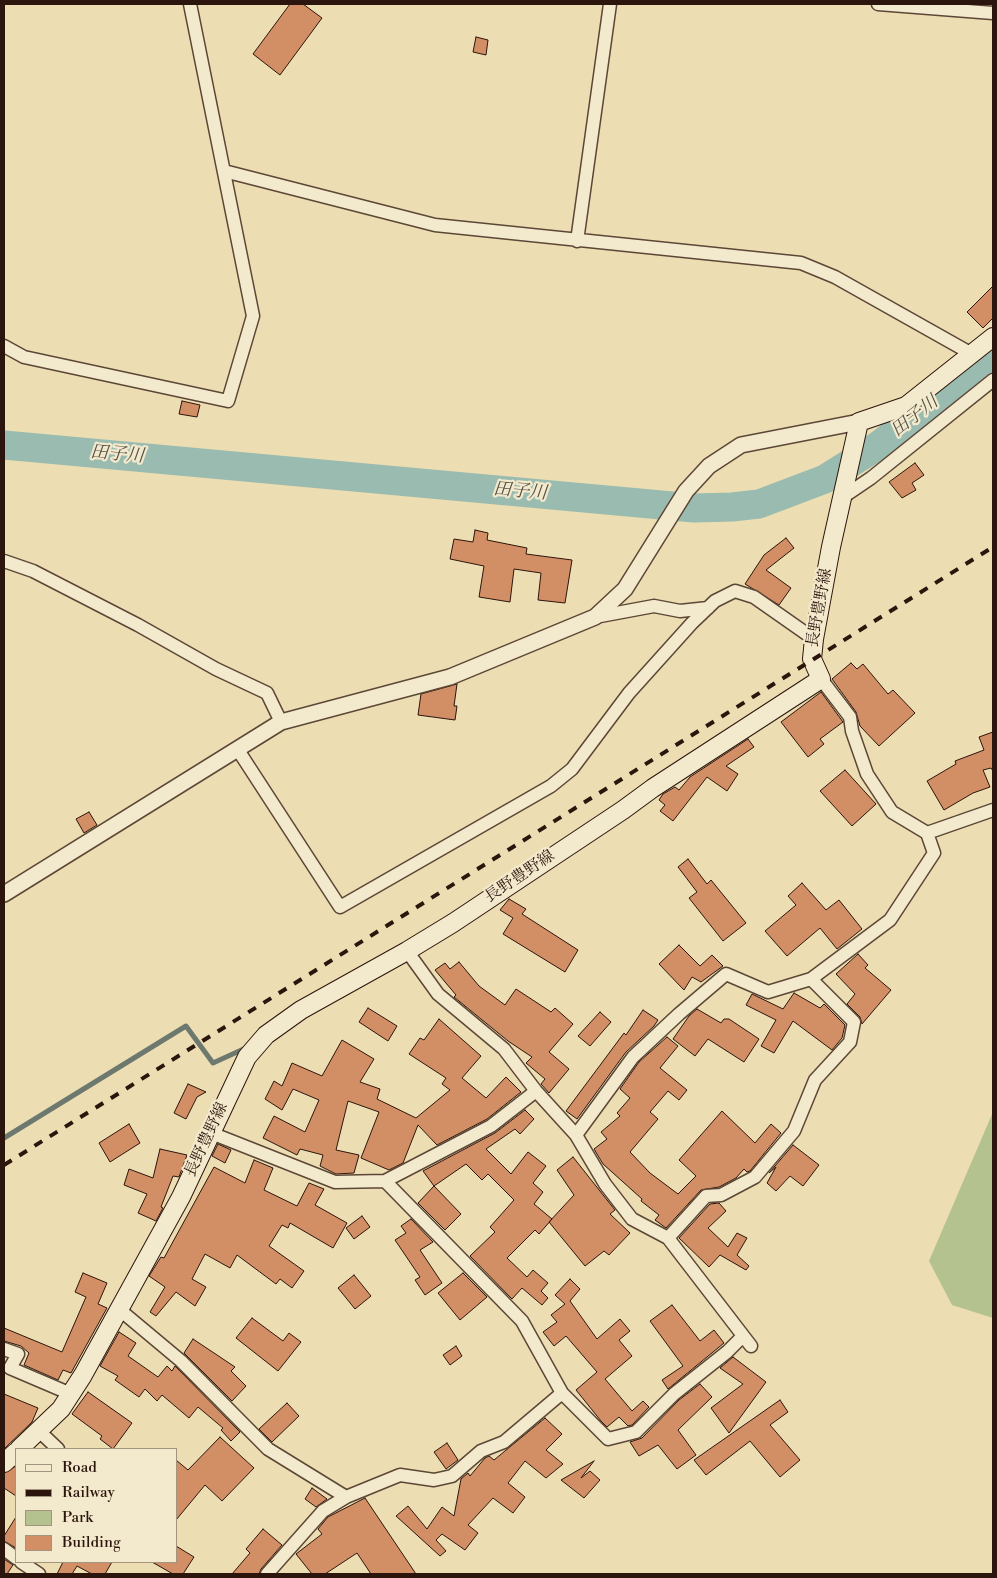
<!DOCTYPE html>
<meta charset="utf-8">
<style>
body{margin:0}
#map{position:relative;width:997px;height:1578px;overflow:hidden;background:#ecddb2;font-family:"Libre Bodoni",serif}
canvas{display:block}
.frame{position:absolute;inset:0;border:5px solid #2c150c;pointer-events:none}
.legend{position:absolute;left:15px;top:1448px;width:162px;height:115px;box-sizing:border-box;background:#f3e9cd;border:1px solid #a39480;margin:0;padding:6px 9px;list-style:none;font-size:15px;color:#2c150c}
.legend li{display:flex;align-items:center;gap:10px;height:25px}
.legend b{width:25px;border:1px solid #a39480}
</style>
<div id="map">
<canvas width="997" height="1578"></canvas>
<div class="frame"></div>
<ul class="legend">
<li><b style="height:6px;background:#f3e9cd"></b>Road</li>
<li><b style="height:6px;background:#2c150c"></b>Railway</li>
<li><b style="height:14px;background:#b4c28f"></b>Park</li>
<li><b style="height:14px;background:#d28e65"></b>Building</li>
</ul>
</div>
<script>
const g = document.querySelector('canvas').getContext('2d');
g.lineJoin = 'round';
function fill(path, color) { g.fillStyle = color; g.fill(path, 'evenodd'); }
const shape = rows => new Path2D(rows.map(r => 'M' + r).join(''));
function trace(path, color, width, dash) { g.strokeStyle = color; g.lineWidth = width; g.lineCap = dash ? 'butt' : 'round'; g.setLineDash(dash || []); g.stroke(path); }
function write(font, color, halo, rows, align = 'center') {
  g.font = font + ' "Libre Bodoni","Noto Serif JP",serif'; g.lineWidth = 4.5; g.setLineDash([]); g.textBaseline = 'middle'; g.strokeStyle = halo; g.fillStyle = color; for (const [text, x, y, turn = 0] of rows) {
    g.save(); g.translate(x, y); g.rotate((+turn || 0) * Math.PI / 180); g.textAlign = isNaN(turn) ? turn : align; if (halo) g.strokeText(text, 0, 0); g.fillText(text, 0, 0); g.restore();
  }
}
fill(shape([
 [993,1112,993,1318,952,1305,929,1261]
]), '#b4c28f');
trace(shape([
 [4,1138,186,1026,213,1063,248,1047]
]), '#6d796e', 5);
trace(shape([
 [4,445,694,508,732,507,759,504,825,479,879,445,993,357]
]), '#99bbb0', 29);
const building = shape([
 [290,4,303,4,322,18,280,75,253,54,290,4],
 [476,37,488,40,486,55,473,52,476,37],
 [993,286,993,318,983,328,967,312,993,286],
 [182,401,200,405,197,417,179,414,182,401],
 [915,463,924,475,912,483,916,490,902,498,889,482,915,463],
 [475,530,488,533,487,540,527,548,526,554,572,560,565,603,538,600,541,573,514,569,510,602,479,597,484,566,450,559,454,539,473,542,475,530],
 [786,538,794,548,766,570,791,588,779,605,745,584,764,555,786,538],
 [851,663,857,669,863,664,888,694,893,690,915,713,879,746,860,726,856,712,832,679,851,663],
 [457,684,454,706,457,706,455,720,418,715,421,694,457,684],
 [821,692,843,722,820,739,824,744,808,757,781,722,821,692],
 [993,732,993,771,991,768,983,770,990,787,973,793,944,810,927,781,956,764,955,761,984,750,979,737,993,732],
 [748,739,754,747,726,766,738,774,727,791,707,777,673,821,660,811,665,805,659,800,663,794,675,787,679,790,690,777,748,739],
 [845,770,876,804,852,826,820,791,845,770],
 [89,812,97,825,84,833,76,819,89,812],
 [688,859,707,884,711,880,746,923,723,941,689,898,697,892,678,867,688,859],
 [802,883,826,910,839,900,862,929,837,949,820,928,787,956,765,931,796,905,788,896,802,883],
 [509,899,526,909,522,914,578,950,565,972,503,934,513,918,500,910,509,899],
 [679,945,700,966,712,955,723,966,701,982,692,977,684,990,659,964,679,945],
 [858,954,868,965,865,968,891,990,862,1024,860,1017,847,1004,855,994,836,974,858,954],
 [459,962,479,986,505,1005,516,989,551,1012,555,1008,573,1024,549,1052,569,1069,549,1093,541,1084,545,1079,526,1063,532,1057,508,1041,454,997,456,995,435,970,445,963,450,969,459,962],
 [794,993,820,1008,824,1004,845,1025,842,1038,832,1050,793,1021,774,1053,761,1046,776,1020,746,1005,752,994,783,1009,794,993],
 [368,1008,397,1026,388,1041,359,1022,368,1008],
 [697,1009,721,1023,724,1019,729,1019,759,1039,744,1062,708,1039,695,1056,673,1039,689,1016,697,1009],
 [643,1010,658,1020,654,1026,626,1052,577,1119,566,1111,624,1033,626,1035,643,1010],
 [600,1012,611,1022,590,1046,578,1036,600,1012],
 [439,1019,481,1056,462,1078,486,1098,506,1077,521,1092,487,1119,437,1145,418,1125,403,1163,389,1170,361,1158,379,1112,348,1101,336,1150,359,1155,354,1173,336,1174,320,1166,323,1155,300,1149,297,1155,263,1138,274,1116,305,1132,319,1100,293,1089,282,1110,265,1099,274,1081,282,1086,292,1063,322,1076,342,1040,374,1059,360,1082,380,1089,377,1099,416,1118,450,1090,442,1084,446,1078,409,1054,420,1038,424,1040,439,1019],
 [667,1037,678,1046,660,1068,687,1090,679,1100,668,1091,650,1112,658,1119,630,1152,650,1173,678,1194,696,1176,679,1160,722,1111,755,1143,771,1124,781,1133,750,1171,747,1172,744,1169,736,1178,719,1187,701,1190,666,1228,655,1220,659,1215,641,1201,642,1199,603,1164,594,1149,607,1139,601,1132,620,1116,617,1113,630,1098,620,1089,639,1062,667,1037],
 [188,1084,206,1092,197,1097,186,1119,174,1113,188,1084],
 [525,1110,534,1119,520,1134,515,1129,486,1149,511,1174,528,1152,546,1166,533,1183,543,1192,534,1204,552,1219,539,1234,535,1230,507,1258,527,1277,533,1270,548,1283,541,1291,548,1298,542,1305,522,1288,512,1299,470,1256,495,1232,490,1227,514,1200,488,1174,482,1180,466,1164,434,1186,423,1171,495,1133,525,1110],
 [129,1124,140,1143,110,1162,99,1143,129,1124],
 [218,1144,231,1150,225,1163,212,1156,218,1144],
 [793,1145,819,1165,803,1186,790,1176,776,1191,767,1183,776,1167,769,1173,793,1145],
 [160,1149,187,1155,179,1177,173,1176,161,1207,163,1208,156,1221,138,1213,147,1194,124,1185,129,1169,153,1178,160,1149],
 [573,1157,615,1210,610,1214,630,1233,609,1255,604,1251,585,1266,549,1222,574,1195,557,1170,573,1157],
 [254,1160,273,1168,264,1190,297,1206,309,1183,324,1189,315,1205,347,1223,333,1248,290,1223,288,1228,282,1225,269,1246,304,1271,292,1288,280,1279,276,1284,237,1255,230,1268,205,1254,192,1279,206,1287,195,1306,176,1292,156,1316,150,1312,165,1287,149,1276,161,1257,164,1258,214,1167,245,1183,254,1160],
 [434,1186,461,1214,445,1230,418,1203,434,1186],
 [719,1203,726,1211,708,1228,728,1247,737,1233,747,1238,737,1255,749,1266,746,1270,720,1255,709,1267,679,1238,710,1204,719,1203],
 [362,1216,370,1227,354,1239,346,1228,362,1216],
 [411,1219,433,1242,420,1250,442,1283,425,1295,415,1280,420,1277,395,1240,406,1233,401,1226,411,1219],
 [83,1273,107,1283,98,1304,107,1308,71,1373,63,1370,58,1380,24,1365,29,1353,21,1346,4,1341,4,1328,62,1352,86,1297,75,1292,83,1273],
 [463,1273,487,1297,460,1320,438,1293,463,1273],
 [354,1275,371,1296,355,1309,338,1288,354,1275],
 [570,1279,580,1289,570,1301,597,1339,620,1319,630,1331,619,1340,632,1356,605,1379,632,1411,643,1401,649,1407,632,1425,628,1426,619,1417,607,1427,601,1421,576,1390,597,1372,566,1336,554,1346,543,1332,557,1322,551,1315,565,1304,555,1295,570,1279],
 [672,1305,700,1341,714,1330,724,1343,668,1389,662,1380,683,1366,650,1321,672,1305],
 [252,1318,283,1341,289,1333,301,1342,278,1371,236,1338,252,1318],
 [119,1332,136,1343,128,1356,158,1377,167,1366,172,1371,175,1366,240,1432,231,1441,221,1430,223,1428,198,1407,189,1418,162,1395,157,1401,145,1389,139,1397,115,1380,118,1376,100,1366,119,1332],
 [193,1339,235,1367,231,1371,246,1386,232,1401,184,1353,193,1339],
 [456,1346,462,1356,450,1365,443,1355,456,1346],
 [733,1357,766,1382,729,1433,711,1408,743,1384,720,1368,733,1357],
 [700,1384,712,1397,678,1430,696,1455,677,1469,658,1445,639,1456,630,1442,642,1438,679,1400,700,1384],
 [88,1392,132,1423,113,1449,100,1439,102,1436,72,1414,88,1392],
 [4,1394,38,1408,32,1422,4,1449,4,1394],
 [780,1400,788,1412,770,1425,800,1460,780,1477,750,1441,706,1475,694,1460,780,1400],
 [287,1403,299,1416,272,1442,259,1429,287,1403],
 [545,1418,562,1434,546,1450,563,1464,546,1478,525,1461,508,1483,525,1497,513,1513,493,1498,468,1525,478,1533,465,1550,442,1534,436,1540,446,1551,440,1556,396,1516,408,1506,427,1529,442,1507,454,1516,461,1479,468,1473,470,1476,485,1458,489,1456,494,1460,545,1418],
 [220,1437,254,1468,222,1501,205,1485,176,1520,176,1460,188,1470,220,1437],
 [447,1443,458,1460,446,1469,434,1452,447,1443],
 [594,1461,581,1478,590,1471,600,1480,584,1498,561,1480,594,1461],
 [16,1466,16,1496,4,1488,4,1473,16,1466],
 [312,1488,327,1499,316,1507,305,1499,312,1488],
 [365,1498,416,1574,371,1574,357,1553,325,1574,312,1574,296,1554,322,1534,318,1529,328,1517,365,1498],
 [16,1517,16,1548,4,1541,4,1536,16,1517],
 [263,1529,282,1545,261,1569,259,1574,232,1574,250,1553,246,1549,263,1529],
 [176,1546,194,1557,183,1574,173,1574,152,1562,176,1562,176,1546],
 [4,1559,13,1565,7,1574,4,1574,4,1559],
 [63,1562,112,1562,105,1574,92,1574,77,1566,72,1574,57,1574,63,1562]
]);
fill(building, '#d28e65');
trace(building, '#2c150c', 1);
const minor = shape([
 [878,4,993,13],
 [224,171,435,225,801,263,835,277,972,354],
 [577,241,610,4],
 [4,346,24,357,228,401,253,316,190,4],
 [843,497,871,478,993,380],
 [4,561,33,571,138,625,216,669,267,693,281,722],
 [595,617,654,606,680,611,708,608],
 [821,679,850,717,852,731,867,774,892,812,927,833,993,810],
 [238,750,340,907,551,786,572,769,629,693,692,623,715,601,735,591,754,597,814,639],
 [407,951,438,994,504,1049,536,1091,576,1135,605,1184,632,1219,668,1238,751,1346],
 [211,1133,335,1182,385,1181,522,1321,562,1393],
 [576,1135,633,1057,679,1014,726,974,768,992,811,979,890,920,934,853,927,833],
 [385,1181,491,1126,536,1091],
 [668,1238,706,1196,721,1195,755,1177,794,1131,815,1080,850,1042,854,1022,811,979],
 [120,1310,181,1361,268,1449,346,1497],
 [4,1349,18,1354,10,1368,71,1394],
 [39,1431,58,1449],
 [4,1549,16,1558],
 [21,1562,39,1574],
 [267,1574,323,1511,346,1497,400,1475,434,1480,452,1476,481,1451,504,1442,562,1393,608,1439,636,1432,674,1394,727,1352,743,1336]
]);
const tertiary = shape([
 [4,894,281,722,450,677,595,617,625,589,686,491,709,466,741,445,859,422]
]);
const secondary = shape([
 [19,1449,61,1409,83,1375,181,1197,247,1057,266,1035,301,1010,407,951,453,923,623,810,653,788,821,679,812,659,814,639,831,547,859,422,906,406,993,337],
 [4,1463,16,1452]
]);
trace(minor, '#5c4736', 15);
trace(tertiary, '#5c4736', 18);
trace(secondary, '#2c150c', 20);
trace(minor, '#f3e9cd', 12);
trace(tertiary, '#f3e9cd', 15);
trace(secondary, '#f3e9cd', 18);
trace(shape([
 [4,1165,993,547]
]), '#2c150c', 4, [9, 9]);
write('16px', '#2c150c', '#f3e9cd', [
 ["長野豊野線",820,608,-80],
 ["長野豊野線",520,877,-34],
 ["長野豊野線",207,1140,-65]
]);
write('italic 18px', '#524f45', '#f3e9cd', [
 ["田子川",915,417,-38],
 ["田子川",117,455,5],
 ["田子川",520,492,5]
]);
</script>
